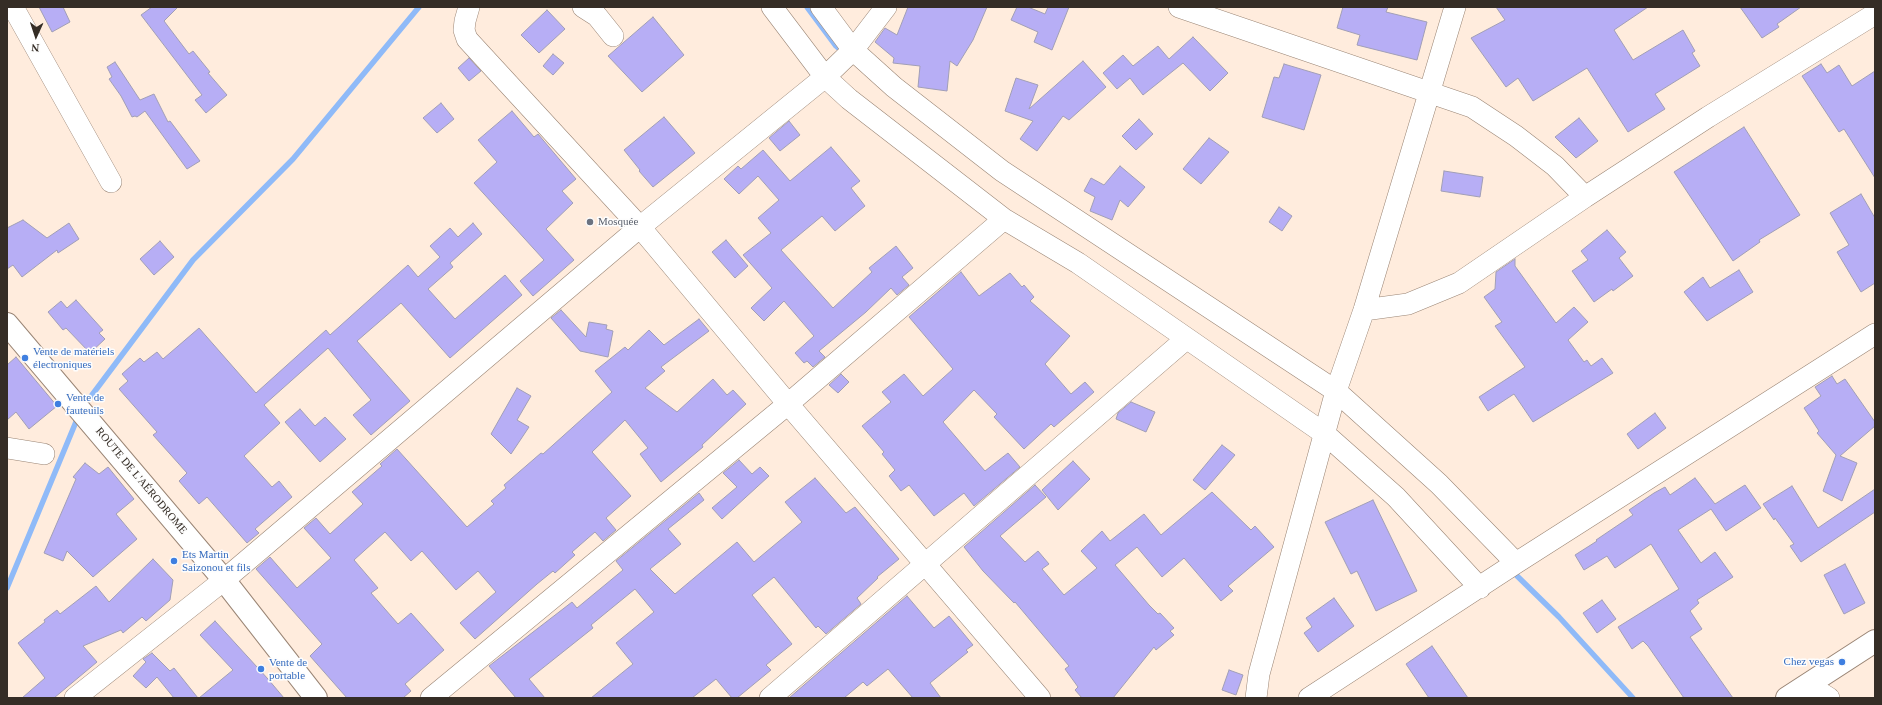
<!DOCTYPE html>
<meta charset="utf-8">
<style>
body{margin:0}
#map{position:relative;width:1882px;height:705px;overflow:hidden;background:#ffecdd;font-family:"Times New Roman",serif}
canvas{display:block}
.frame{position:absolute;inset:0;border:8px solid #352d26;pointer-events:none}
.north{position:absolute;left:16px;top:16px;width:40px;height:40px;-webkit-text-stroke:3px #fdfdfd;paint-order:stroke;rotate:183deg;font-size:11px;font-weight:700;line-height:16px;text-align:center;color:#352d26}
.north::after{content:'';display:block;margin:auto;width:14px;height:18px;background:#352d26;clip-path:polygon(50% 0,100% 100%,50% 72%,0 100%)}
</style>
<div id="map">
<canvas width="1882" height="705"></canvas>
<div class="frame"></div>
<div class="north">N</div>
</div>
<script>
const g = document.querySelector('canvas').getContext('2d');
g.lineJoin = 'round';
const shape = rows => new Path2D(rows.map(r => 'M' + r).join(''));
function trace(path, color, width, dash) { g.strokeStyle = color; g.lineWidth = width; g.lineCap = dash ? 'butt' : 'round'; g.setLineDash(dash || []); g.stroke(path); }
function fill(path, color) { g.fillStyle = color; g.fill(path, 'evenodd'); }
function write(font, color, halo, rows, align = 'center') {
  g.font = font + ' "Times New Roman",serif'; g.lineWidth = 3; g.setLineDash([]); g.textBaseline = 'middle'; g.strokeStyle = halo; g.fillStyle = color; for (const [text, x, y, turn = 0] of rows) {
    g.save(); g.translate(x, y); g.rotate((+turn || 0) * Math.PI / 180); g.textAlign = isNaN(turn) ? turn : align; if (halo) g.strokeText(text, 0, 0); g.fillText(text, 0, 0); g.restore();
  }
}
trace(shape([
 [807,7,836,46,844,53],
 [83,407,193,260,293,159,419,7],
 [1512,571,1559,617,1633,698],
 [7,588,78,417]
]), '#8fbaf8', 5.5);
const building = shape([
 [39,7,63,7,70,22,52,32,39,7],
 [152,7,178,7,164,21,189,54,193,51,210,72,208,73,227,95,206,113,195,100,202,95,141,15,152,7],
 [908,7,987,7,973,40,957,66,950,61,947,91,918,87,920,66,893,63,894,58,875,42,885,28,897,35,908,7],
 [1017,7,1028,7,1045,14,1048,7,1069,7,1052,50,1034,42,1038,32,1011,20,1017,7],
 [1343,7,1388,7,1386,12,1427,22,1417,60,1357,45,1360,35,1337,28,1343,7],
 [1496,7,1648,7,1614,30,1633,60,1683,30,1695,51,1692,53,1700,66,1655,94,1665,109,1628,132,1587,68,1533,101,1518,78,1506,87,1471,38,1505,20,1496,7],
 [1740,7,1801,7,1777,24,1779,27,1762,38,1740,7],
 [547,10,565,29,539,53,521,35,547,10],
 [653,17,684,55,642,92,608,56,653,17],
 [1193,37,1228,73,1210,91,1183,63,1143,95,1130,78,1117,89,1103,73,1123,55,1133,66,1158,46,1169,59,1193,37],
 [553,54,564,63,553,75,543,66,553,54],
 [469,58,481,71,469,81,458,68,469,58],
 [1083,61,1106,87,1069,120,1063,116,1037,151,1020,139,1033,121,1005,111,1016,78,1038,85,1029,109,1083,61],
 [115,62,140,100,154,94,168,122,170,121,200,161,187,169,145,111,137,117,135,116,132,117,121,96,109,79,112,77,107,67,115,62],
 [1284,64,1321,75,1304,130,1262,117,1274,77,1279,78,1284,64],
 [1821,64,1827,73,1839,65,1852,86,1875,71,1875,178,1844,129,1839,132,1802,76,1821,64],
 [441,103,454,119,437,133,423,118,441,103],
 [512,111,534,137,538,134,576,179,562,191,573,203,546,229,574,260,533,296,520,281,544,260,474,183,497,162,478,140,512,111],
 [664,117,695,153,653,187,639,171,640,170,624,150,664,117],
 [1579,118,1598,141,1576,158,1555,137,1579,118],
 [1139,119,1153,134,1136,150,1122,136,1139,119],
 [789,121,800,135,780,151,769,138,789,121],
 [1744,127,1800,215,1759,240,1760,242,1733,261,1674,172,1744,127],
 [1209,138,1229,152,1201,184,1183,169,1209,138],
 [831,147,860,181,851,188,865,206,835,231,822,216,781,250,833,308,872,272,869,268,896,246,913,268,902,277,909,285,897,295,891,288,866,312,819,351,825,357,813,367,807,361,804,363,795,353,814,336,784,301,764,321,751,308,772,288,743,255,771,233,758,218,779,200,758,176,739,194,724,179,738,166,741,169,763,150,790,181,831,147],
 [1120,166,1145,187,1128,207,1120,200,1112,220,1090,211,1095,197,1084,191,1091,178,1104,185,1120,166],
 [1444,171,1483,177,1480,197,1441,191,1444,171],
 [1861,194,1875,218,1875,283,1861,292,1837,252,1849,245,1830,213,1861,194],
 [1279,207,1292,216,1282,231,1269,222,1279,207],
 [23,220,47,238,69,223,79,239,58,253,57,250,22,277,13,265,7,269,7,228,23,220],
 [473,223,482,234,450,263,453,267,428,289,455,319,505,275,522,295,450,358,401,303,357,341,410,401,371,435,353,415,371,400,328,348,264,405,280,423,244,456,272,487,279,481,292,497,255,529,259,533,247,543,207,497,199,504,179,481,187,473,153,435,157,432,119,389,128,381,122,374,140,358,144,362,157,352,163,359,199,328,256,393,326,330,330,335,408,265,418,277,440,257,430,246,450,228,458,237,473,223],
 [1607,230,1626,252,1619,258,1633,276,1613,291,1612,289,1594,302,1572,271,1588,260,1581,251,1607,230],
 [726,240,748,266,735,278,712,252,726,240],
 [160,241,174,257,154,275,140,259,160,241],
 [1515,259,1515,266,1556,323,1574,307,1588,322,1568,340,1584,362,1587,360,1591,366,1602,358,1613,373,1533,422,1514,394,1488,411,1479,397,1525,367,1495,326,1502,322,1484,297,1495,289,1496,272,1515,259],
 [1739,270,1753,292,1707,321,1684,292,1703,277,1710,288,1739,270],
 [961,272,979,296,1010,273,1022,287,1024,285,1034,297,1030,301,1070,336,1045,364,1071,394,1085,382,1094,392,1054,427,1051,424,1024,449,994,417,997,414,974,390,943,422,985,471,1008,453,1020,467,974,506,964,493,934,516,909,485,901,491,889,476,895,470,882,454,884,452,862,426,891,402,882,392,904,374,923,396,953,369,909,317,961,272],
 [76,300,103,330,99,333,105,339,90,353,66,328,63,330,48,312,61,301,67,308,76,300],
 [561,310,586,337,589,322,607,325,606,329,613,331,608,357,580,351,551,318,561,310],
 [699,319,709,331,661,367,665,371,645,388,677,412,713,379,727,395,733,390,746,404,702,445,703,447,661,482,640,454,648,448,625,420,592,452,631,496,606,518,616,530,603,541,595,532,572,552,575,555,555,573,553,571,537,584,475,639,460,623,496,592,478,571,456,590,422,551,411,561,385,532,354,560,378,588,371,593,398,624,411,613,444,650,405,684,411,691,403,698,347,698,310,656,322,644,256,569,270,557,297,588,331,558,304,528,316,518,330,534,363,504,352,492,382,466,380,464,397,449,467,527,494,504,491,501,506,488,504,485,541,453,543,454,612,392,595,371,625,347,628,350,649,330,664,345,699,319],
 [16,357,57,406,29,429,16,412,7,420,7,365,16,357],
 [841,374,849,382,838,393,829,385,841,374],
 [1832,376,1837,384,1845,379,1875,422,1875,426,1840,456,1857,463,1842,501,1823,491,1836,455,1817,433,1819,431,1804,408,1821,396,1815,387,1832,376],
 [517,388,531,396,517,420,529,427,511,454,491,434,517,388],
 [1131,402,1155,412,1146,432,1116,419,1118,413,1131,402],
 [300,409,315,426,325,417,346,439,320,462,285,422,300,409],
 [1655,413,1666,428,1638,449,1627,434,1655,413],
 [1222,445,1235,455,1205,490,1193,480,1222,445],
 [739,460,752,474,760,467,769,476,722,519,712,508,737,487,723,473,739,460],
 [1073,461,1090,479,1058,510,1042,490,1073,461],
 [85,463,99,474,108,467,134,499,116,514,137,539,93,577,67,551,63,561,44,553,76,479,73,477,85,463],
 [815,478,846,513,855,507,899,559,877,577,878,578,857,598,861,604,826,634,818,626,816,628,774,577,752,595,792,644,766,665,771,670,737,698,732,698,716,679,692,698,591,698,633,664,616,643,654,612,635,589,591,625,593,628,529,679,545,698,516,698,489,666,572,602,577,608,623,570,616,561,699,493,704,500,668,529,681,544,650,569,675,594,737,542,754,562,802,522,785,502,815,478],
 [1695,478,1715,504,1745,485,1761,508,1726,531,1711,509,1678,530,1701,563,1715,552,1733,577,1697,600,1699,603,1690,611,1702,629,1690,637,1733,698,1684,698,1648,646,1643,641,1632,649,1618,627,1679,589,1651,544,1615,568,1607,556,1584,570,1575,555,1597,541,1596,540,1633,515,1629,510,1654,493,1665,487,1670,495,1695,478],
 [1035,485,1046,497,1000,536,1025,562,1038,551,1049,564,1042,569,1064,595,1097,568,1081,551,1102,531,1110,541,1144,514,1161,535,1212,492,1251,530,1255,526,1274,547,1228,586,1233,591,1221,601,1184,558,1162,577,1137,547,1115,565,1149,605,1158,614,1160,613,1174,628,1170,631,1174,635,1156,650,1154,647,1113,698,1082,698,1075,690,1078,687,1065,669,1069,666,1015,602,1014,603,983,571,964,547,1035,485],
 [1792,486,1818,528,1875,489,1875,512,1801,562,1790,546,1794,544,1775,518,1774,520,1763,504,1792,486],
 [1373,500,1417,591,1376,611,1357,571,1351,574,1325,522,1373,500],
 [153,559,173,580,170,600,146,621,142,617,123,633,121,630,83,646,97,662,54,698,22,698,45,678,18,643,45,622,44,620,57,610,60,614,96,586,109,602,153,559],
 [1845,564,1865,603,1844,614,1824,575,1845,564],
 [907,596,934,628,949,616,973,645,966,650,968,652,930,683,941,698,913,698,888,669,867,686,863,682,844,698,789,698,907,596],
 [1334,598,1354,626,1318,652,1304,633,1312,627,1306,618,1334,598],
 [1602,600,1616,619,1597,633,1583,613,1602,600],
 [215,621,268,679,284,698,199,698,233,670,200,635,215,621],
 [1432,646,1468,698,1429,698,1406,664,1432,646],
 [152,653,170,671,174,668,198,698,174,698,157,677,146,688,133,676,146,662,143,659,152,653],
 [1229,670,1243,675,1236,695,1222,690,1229,670]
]);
fill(building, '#b7aef5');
trace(building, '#a19eb6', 1);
const minor = shape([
 [13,7,111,182],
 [469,7,465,21,464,30,467,39,640,227,788,404,1040,698],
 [583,7,597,16,613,36],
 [772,7,825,77,849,99,1004,219,1078,263,1325,434,1396,497,1480,588],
 [821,7,853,50,894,87,1002,171,1336,391,1439,484,1516,563],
 [1179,7,1472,107,1516,136,1555,166,1585,197],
 [1364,310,1408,304,1459,283,1585,197,1708,117,1875,14],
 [7,448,44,454],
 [1808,685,1829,698],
 [75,698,224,580,640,227,825,77,853,50,886,7],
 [431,698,788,404,1004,219],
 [770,698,1186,339],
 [1256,698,1259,674,1336,391,1364,310,1455,7],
 [1309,698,1516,563,1875,334]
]);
const tertiary = shape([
 [7,324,224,580,316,698],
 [1787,698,1875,641]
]);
trace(minor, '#9a8575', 22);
trace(tertiary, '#9a8575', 24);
trace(minor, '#fff', 21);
trace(tertiary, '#fff', 22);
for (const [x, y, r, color] of [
 [590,222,4,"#6b7280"],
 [25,358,4,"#3f7fe0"],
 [58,404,4,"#3f7fe0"],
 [174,561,4,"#3f7fe0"],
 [1842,662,4,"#3f7fe0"],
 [261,669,4,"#3f7fe0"]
]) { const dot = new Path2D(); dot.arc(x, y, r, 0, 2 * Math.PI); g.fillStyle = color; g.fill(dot); trace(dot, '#fdfdfd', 1.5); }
write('11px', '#5b616d', '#fdfdfd', [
 ["Mosquée",598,222]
], 'left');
write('11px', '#366cbe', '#fdfdfd', [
 ["Vente de matériels",33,352],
 ["électroniques",33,365],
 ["Vente de",66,398],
 ["fauteuils",66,411],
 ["Ets Martin",182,555],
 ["Saizonou et fils",182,568],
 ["Chez vegas",1834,662,"right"],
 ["Vente de",269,663],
 ["portable",269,676]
], 'left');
write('11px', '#352d26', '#fdfdfd', [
 ["ROUTE DE L'AÉRODROME",141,481,50]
]);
</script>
